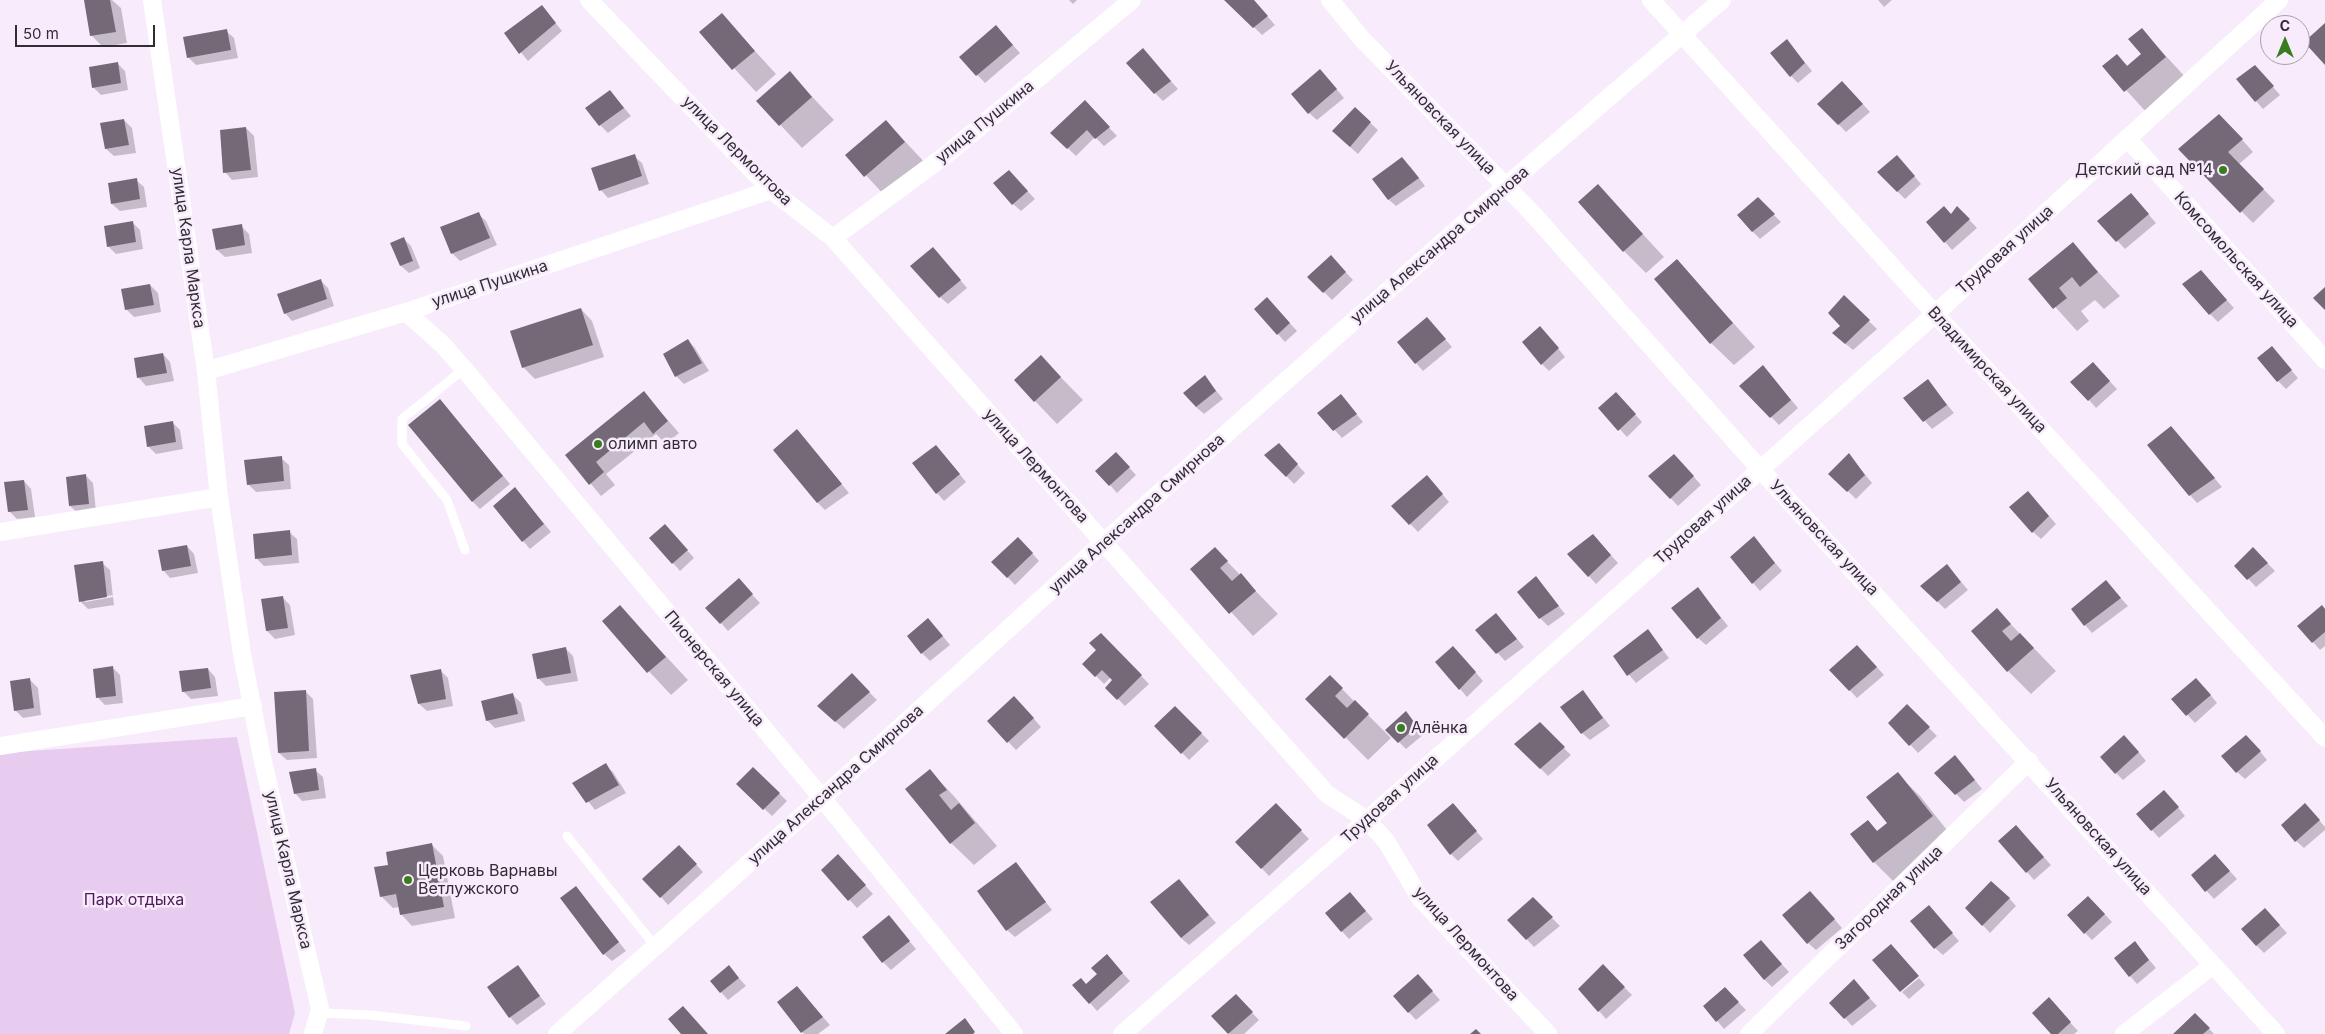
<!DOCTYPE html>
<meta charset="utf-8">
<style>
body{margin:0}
#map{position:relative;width:2325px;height:1034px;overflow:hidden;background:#f8ecfc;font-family:Inter,sans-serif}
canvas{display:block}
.north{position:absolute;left:2260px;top:15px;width:50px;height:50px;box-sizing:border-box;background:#f8ecfc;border:1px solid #a8a0ac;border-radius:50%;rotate:0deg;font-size:14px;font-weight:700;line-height:20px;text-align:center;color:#312d33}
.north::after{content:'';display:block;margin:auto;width:18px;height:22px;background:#397d1e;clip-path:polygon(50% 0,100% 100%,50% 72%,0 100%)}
.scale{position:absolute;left:15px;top:25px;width:140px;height:22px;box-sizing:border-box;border:2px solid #312d33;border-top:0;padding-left:6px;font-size:15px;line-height:18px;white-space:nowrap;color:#312d33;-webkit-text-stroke:4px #f8ecfc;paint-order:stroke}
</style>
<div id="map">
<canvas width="2325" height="1034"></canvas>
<div class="north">С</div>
<div class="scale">50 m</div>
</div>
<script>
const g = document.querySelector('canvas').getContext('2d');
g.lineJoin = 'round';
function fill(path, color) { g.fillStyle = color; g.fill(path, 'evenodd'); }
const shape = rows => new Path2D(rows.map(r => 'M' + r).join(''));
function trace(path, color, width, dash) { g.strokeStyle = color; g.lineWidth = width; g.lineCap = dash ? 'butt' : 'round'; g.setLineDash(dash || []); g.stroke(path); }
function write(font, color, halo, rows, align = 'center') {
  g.font = font + ' Inter,sans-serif'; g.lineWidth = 5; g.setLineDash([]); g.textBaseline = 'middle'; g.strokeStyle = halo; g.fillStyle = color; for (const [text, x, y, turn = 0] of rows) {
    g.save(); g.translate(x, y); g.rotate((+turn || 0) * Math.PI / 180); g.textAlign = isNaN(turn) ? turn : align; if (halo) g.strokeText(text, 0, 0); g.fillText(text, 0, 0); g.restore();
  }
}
fill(shape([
 [237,737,295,1013,289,1034,0,1034,0,753]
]), '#e8ccf0');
fill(shape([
 [88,0,112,0,121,8,127,43,103,47,91,35],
 [1069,0,1077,0,1073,4],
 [1226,0,1253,0,1275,25,1262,35],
 [1878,0,1892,0,1884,7],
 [549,15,562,31,528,61,506,34],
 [722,15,776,74,756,92,701,32],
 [2142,30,2188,80,2148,114,2104,66,2117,56,2128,66,2142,54],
 [226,31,234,38,238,58,196,65,188,57],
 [1003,34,1020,53,985,83,961,58],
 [1794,49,1812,71,1798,83,1791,76],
 [1143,50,1178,89,1163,101,1155,93],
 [117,63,125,71,128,90,101,95,93,87],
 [790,73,834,120,802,148,758,101],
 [2262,74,2280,95,2263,109,2256,101],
 [1328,79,1344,98,1317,120,1309,113],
 [1850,90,1870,112,1846,132,1819,104],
 [610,91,631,116,608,133,600,125],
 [1085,102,1117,136,1104,146,1095,137,1076,156,1052,133],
 [1355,109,1378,130,1358,154,1341,139],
 [124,120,132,128,136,153,114,156,106,149],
 [886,121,927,165,888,199,847,155],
 [2231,127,2253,152,2239,164,2275,201,2253,223,2180,149],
 [246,128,254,136,258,177,232,180,225,172],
 [634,156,642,163,649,184,608,198,601,190],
 [1904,164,1921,184,1905,199,1878,172],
 [1410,166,1425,186,1396,206,1388,199],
 [1016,179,1035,199,1021,211,1013,204],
 [136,180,144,187,147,207,120,211,112,204],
 [1598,186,1664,257,1646,273,1624,251],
 [1758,199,1781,222,1760,239,1752,231],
 [2138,202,2156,223,2125,249,2099,221],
 [1958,208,1977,228,1952,250,1945,242,1952,216],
 [478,214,486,221,497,245,460,261,452,253],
 [132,222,140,230,143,249,116,254,108,246],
 [241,226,249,234,252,253,225,257,217,250],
 [403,238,411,246,420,268,409,273,401,266],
 [2073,244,2120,296,2104,309,2095,300,2081,311,2089,321,2077,331,2030,279],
 [940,256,967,288,948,304,940,297],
 [1677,261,1755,347,1734,365,1711,343],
 [1338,264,1353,280,1332,300,1309,277],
 [2208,279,2234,308,2218,322,2210,314],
 [320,280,328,288,334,306,292,321,285,313],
 [150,285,158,293,161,312,134,317,126,309],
 [1844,297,1877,329,1853,350,1842,341],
 [1275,307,1297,331,1285,342,1278,334],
 [581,309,592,321,604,357,535,379,523,367],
 [1434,326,1452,347,1423,371,1416,363],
 [1548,336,1565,357,1549,371,1542,364],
 [688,340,695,348,709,371,684,384,676,376,665,355],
 [2272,348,2298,378,2286,389,2278,381],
 [163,354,170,362,174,381,146,386,139,378,135,359],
 [1041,357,1083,400,1057,424,1035,401],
 [1763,366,1798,408,1779,425,1741,386],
 [2101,372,2117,389,2096,408,2089,400],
 [1205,377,1223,399,1204,414,1196,407],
 [1928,381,1954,413,1932,429,1904,398],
 [644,393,679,433,666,444,656,434,606,474,615,485,601,496,567,455],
 [1623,401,1642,422,1627,437,1600,408],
 [1348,404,1363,422,1342,438,1319,413],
 [447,409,510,484,480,509,472,501],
 [172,422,180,430,183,449,156,454,148,446],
 [2171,427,2222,487,2197,503,2190,495],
 [804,438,849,493,825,510,818,503],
 [1286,452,1305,473,1294,484,1266,455],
 [943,454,966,482,944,501,937,493],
 [1849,455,1872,483,1856,499,1830,474],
 [281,458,289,465,291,489,256,492,248,484],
 [1124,462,1136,475,1117,493,1110,485],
 [1682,463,1701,485,1678,506,1650,476],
 [85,475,93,483,96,511,78,513,70,506],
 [24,481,31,489,35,517,17,519,9,511],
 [1434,484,1449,502,1418,532,1393,506],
 [522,497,551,532,530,549,523,541],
 [2035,500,2056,524,2041,539,2033,532],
 [289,532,297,539,299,563,264,566,256,558],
 [672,533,694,558,680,571,673,563],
 [1600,543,1618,563,1596,584,1569,554],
 [187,546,194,554,198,573,170,578,163,570],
 [1026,546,1039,561,1015,585,993,562],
 [1761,546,1782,571,1760,591,1731,557],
 [2253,548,2275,571,2256,587,2236,566],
 [1215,549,1278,614,1253,636,1192,569],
 [102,563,110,570,113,597,113,595,85,600,85,602,113,597,114,605,88,609,81,602],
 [1947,565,1968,590,1945,609,1922,586],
 [1536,578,1565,614,1548,626,1540,618],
 [2106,582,2128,606,2092,633,2085,625],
 [746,588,760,603,728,631,721,623],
 [1698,589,1728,626,1706,645,1698,638],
 [282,597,290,605,295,635,275,639,267,631],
 [620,607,688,680,671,695,603,622],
 [1997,610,2056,671,2031,694,2008,671],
 [2325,610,2325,646,2320,650,2313,642],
 [1496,614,1524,647,1505,661,1477,630],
 [936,628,950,645,930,661,922,653],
 [1648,631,1669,658,1636,683,1614,657],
 [1101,634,1149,684,1125,706,1107,688,1114,680,1111,677,1104,684,1084,664,1098,650],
 [565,648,573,656,578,681,546,686,538,678],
 [1865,654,1884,675,1857,698,1831,670],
 [1461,655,1483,681,1467,697,1460,689],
 [112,667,120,675,123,703,105,705,98,698],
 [208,669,215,677,218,696,191,699,183,691],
 [440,670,448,678,453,706,427,711,419,704],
 [852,675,877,700,844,729,826,713],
 [1330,677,1391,738,1368,760,1307,699],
 [30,680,38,688,41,715,23,718,15,710],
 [2204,687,2217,703,2195,723,2173,699],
 [305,691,313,699,317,758,287,760,279,753],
 [1583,691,1610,726,1590,740,1582,733],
 [513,695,521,703,525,721,495,728,487,720],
 [1022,705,1041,727,1016,750,989,721],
 [1907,706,1937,736,1918,753,1890,723],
 [1175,707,1209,741,1189,760,1156,726],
 [1406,712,1424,734,1406,749,1387,730],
 [1539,724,1571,755,1548,776,1516,744],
 [2132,744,2146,761,2123,780,2116,773],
 [2254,744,2267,760,2245,779,2237,772],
 [605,765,613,772,626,793,595,810,574,783],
 [1963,765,1982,789,1964,802,1936,773],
 [753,768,787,801,772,816,738,784],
 [315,770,323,777,326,798,302,801,295,793],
 [930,771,952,794,997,846,974,865,951,843],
 [1897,774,1920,796,1954,839,1897,885,1874,862,1852,834,1868,821,1878,832,1889,824],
 [2172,800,2185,816,2159,838,2138,814],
 [1276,805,1309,839,1269,876,1237,842],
 [1460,813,1483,839,1458,861,1451,854],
 [2313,813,2325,827,2325,830,2304,848,2296,841],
 [2024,835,2051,865,2034,880,2027,872],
 [432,845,443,856,455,918,412,926,401,914,399,907,393,908,381,896,389,866],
 [679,846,703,872,668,905,661,897],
 [2215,855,2237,879,2214,899,2192,875],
 [846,864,873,894,857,908,822,870],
 [1016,864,1052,910,1015,937,1007,930],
 [1179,880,1216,923,1189,945,1181,938],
 [575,887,626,951,612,961,604,954],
 [1350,893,1373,919,1349,939,1326,914],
 [2009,898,2016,906,1990,933,1967,908],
 [1533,899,1560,926,1534,947,1509,920],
 [1818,900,1842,928,1816,950,1808,943],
 [2096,905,2112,922,2092,940,2085,933],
 [2265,909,2287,933,2264,953,2256,945],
 [1936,915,1959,941,1943,955,1935,948],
 [889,917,916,949,891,970,883,962],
 [2135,943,2156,968,2137,984,2130,976],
 [1768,949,1789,972,1772,987,1764,979],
 [1114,964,1130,981,1097,1011,1090,1003,1087,986],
 [1603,966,1632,995,1606,1019,1580,989],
 [518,967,546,1004,517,1025,510,1017],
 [729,967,746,986,728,1000,721,992],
 [1919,978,1925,985,1909,999,1902,992],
 [1425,983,1440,1000,1416,1020,1394,996],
 [797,988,830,1025,818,1034,804,1034,779,1002],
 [1725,989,1746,1010,1724,1029,1705,1006],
 [1861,989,1877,1006,1852,1026,1845,1018],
 [1236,996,1259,1020,1244,1034,1230,1034,1213,1016],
 [2056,1007,2078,1031,2074,1034,2053,1034],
 [2195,1014,2214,1034,2175,1034]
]), '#0003');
fill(shape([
 [84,0,110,0,116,32,90,36],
 [1224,0,1254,0,1268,16,1253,28],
 [542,5,556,23,519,54,504,33],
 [722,13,755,51,732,70,699,32],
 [2325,23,2325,65,2304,42],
 [996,25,1013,45,976,76,959,57],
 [2142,28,2166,57,2124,92,2102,66,2117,54,2127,66,2141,54,2128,39],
 [227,29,231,50,187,58,183,37],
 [1787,39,1805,63,1790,77,1770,53],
 [1143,48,1171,81,1154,94,1126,63],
 [118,62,121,83,92,88,89,67],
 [2255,65,2274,86,2255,102,2236,79],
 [1320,69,1337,89,1308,114,1291,94],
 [790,71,812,97,779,126,756,101],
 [1842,81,1863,104,1838,125,1817,104],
 [610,90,624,108,599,126,585,108],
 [1085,100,1110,127,1095,139,1087,130,1067,149,1050,133],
 [1355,107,1371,122,1350,147,1332,131],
 [2219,114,2243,139,2228,152,2264,189,2240,213,2178,149],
 [124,119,129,145,105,149,100,123],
 [886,120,905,142,864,177,845,155],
 [246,127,251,170,223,173,220,130],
 [635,154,642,176,599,191,591,168],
 [1897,155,1915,176,1897,192,1877,172],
 [1402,157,1419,178,1388,200,1372,179],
 [1009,170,1028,191,1012,205,993,183],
 [137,178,140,199,111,204,108,183],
 [1598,184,1643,234,1623,252,1578,202],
 [2131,193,2149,214,2116,242,2097,221],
 [1758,197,1775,214,1752,232,1737,215],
 [1944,206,1951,214,1957,206,1970,219,1944,243,1926,222],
 [479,212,490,238,451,254,440,227],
 [133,221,136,242,107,247,104,226],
 [242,224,245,245,216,250,212,229],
 [404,237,413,261,400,266,390,243],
 [2073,242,2098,272,2080,287,2072,277,2059,288,2067,298,2053,309,2028,279],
 [933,247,961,280,939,298,910,266],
 [1331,255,1346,272,1323,293,1307,277],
 [1677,259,1733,323,1710,344,1654,279],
 [2201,270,2227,300,2209,315,2182,284],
 [321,279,327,299,284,314,277,294],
 [150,284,154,305,125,310,121,289],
 [2325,287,2325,310,2313,298],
 [1844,295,1870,320,1845,344,1832,333,1840,326,1828,313],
 [1267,297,1290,323,1277,335,1254,309],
 [581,308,593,345,522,368,510,331],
 [1427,317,1446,339,1415,364,1397,342],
 [1540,326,1559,348,1541,365,1522,342],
 [688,339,702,363,675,377,663,354],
 [2272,346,2292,370,2277,382,2257,358],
 [163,353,167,373,137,378,134,358],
 [1041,355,1061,377,1034,402,1014,380],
 [2093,362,2110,381,2088,401,2070,382],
 [1763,365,1791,400,1770,418,1739,386],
 [1205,375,1216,391,1196,407,1183,393],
 [1928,379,1947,405,1923,422,1903,398],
 [644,391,668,421,653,434,644,422,596,462,604,472,589,485,565,455],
 [1616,392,1636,414,1618,431,1598,408],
 [1341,394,1357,414,1333,431,1317,413],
 [440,399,503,476,472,502,408,425],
 [173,421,176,442,147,447,144,426],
 [2171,426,2215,478,2189,496,2147,445],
 [797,429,842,484,817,503,773,450],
 [1279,443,1298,464,1286,477,1264,455],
 [936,445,960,474,936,494,912,463],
 [1116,452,1130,467,1109,486,1095,471],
 [1849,453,1865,475,1847,492,1828,474],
 [1674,454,1694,476,1670,499,1648,476],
 [282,456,284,481,247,485,244,460],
 [86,474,89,504,69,506,66,477],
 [1427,475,1443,494,1409,525,1391,506],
 [24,480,28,510,8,512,4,482],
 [515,487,544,524,522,542,493,506],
 [2028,491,2049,516,2032,533,2009,507],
 [665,524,688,550,672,564,649,538],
 [290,530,292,555,255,559,253,534],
 [1593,534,1611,555,1588,577,1567,554],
 [1754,536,1775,563,1752,584,1730,557],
 [1018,537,1033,553,1007,578,991,562],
 [187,545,191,566,162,571,158,550],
 [1215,547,1228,561,1220,568,1232,581,1241,573,1256,591,1229,614,1190,569],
 [2253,547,2268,563,2247,580,2234,566],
 [103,561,107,597,79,602,74,565],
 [1947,564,1961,582,1937,602,1920,586],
 [1536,576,1559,606,1539,619,1517,592],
 [739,578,753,594,720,624,705,608],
 [2106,580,2121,598,2084,626,2071,609],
 [1698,587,1721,618,1697,639,1671,608],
 [283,596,288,628,266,631,261,599],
 [620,605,666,657,647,673,602,621],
 [2322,605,2325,609,2325,632,2312,643,2297,626],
 [1997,608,2011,624,2002,631,2011,641,2020,633,2034,648,2007,672,1971,631],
 [1496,613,1517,639,1496,654,1475,630],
 [928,618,943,636,921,654,907,636],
 [1648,629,1663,650,1627,676,1613,656],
 [1101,633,1142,675,1117,700,1105,688,1112,680,1102,670,1095,677,1082,664,1096,650,1089,643],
 [1857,645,1877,667,1849,691,1829,670],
 [1453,646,1476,672,1459,690,1435,662],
 [566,647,571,673,537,679,532,654],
 [113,666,116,696,96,698,93,669],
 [208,668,211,688,182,692,179,671],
 [441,669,446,699,418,704,410,675],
 [852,673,870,692,835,722,817,706],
 [1330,675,1343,688,1335,696,1347,708,1355,700,1369,714,1344,739,1305,699],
 [30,678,34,708,14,711,10,681],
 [2196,678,2211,695,2186,716,2171,699],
 [306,690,309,751,278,753,274,692],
 [1583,690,1603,718,1581,734,1560,707],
 [513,693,518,714,486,721,481,701],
 [1014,696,1034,718,1007,743,987,721],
 [1907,704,1930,727,1909,746,1888,723],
 [1175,706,1202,733,1181,754,1154,726],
 [1406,711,1417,726,1398,743,1385,730],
 [1540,722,1565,747,1540,769,1514,744],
 [2124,735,2139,752,2115,774,2100,757],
 [2246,735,2261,751,2236,773,2221,756],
 [1955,755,1975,780,1955,795,1934,773],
 [606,763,619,785,586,803,572,783],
 [753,767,780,793,763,810,736,784],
 [316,768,319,790,294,794,289,772],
 [930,769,947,790,939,795,951,810,959,803,975,823,950,844,905,789],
 [1898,772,1933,816,1873,863,1850,834,1868,820,1877,831,1887,823,1866,797],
 [2164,790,2179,807,2151,831,2136,814],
 [1276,803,1302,830,1261,869,1235,842],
 [1453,803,1477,831,1450,855,1427,825],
 [2305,803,2320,820,2295,842,2281,825],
 [2016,825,2044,857,2026,873,1998,841],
 [432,843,444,907,400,915,396,894,380,897,374,867,388,865,386,852],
 [679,845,697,864,660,898,642,879],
 [838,854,866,885,848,901,821,870],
 [2215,854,2230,871,2205,892,2191,875],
 [1016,862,1046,902,1006,931,977,891],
 [1179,879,1209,915,1181,938,1150,902],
 [1991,881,2010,898,1982,926,1965,908],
 [576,886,619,942,603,955,560,898],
 [1810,891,1835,919,1807,944,1782,915],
 [1350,892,1366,911,1341,932,1325,913],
 [2088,896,2105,914,2084,934,2067,915],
 [1533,897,1553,917,1526,940,1507,920],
 [1929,905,1953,933,1934,949,1910,921],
 [2265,908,2280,925,2256,946,2241,929],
 [889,915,910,941,882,963,862,937],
 [1761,940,1782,964,1764,980,1743,955],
 [2135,941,2149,960,2129,977,2114,958],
 [1891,944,1919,976,1900,992,1872,960],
 [1107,954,1123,973,1089,1004,1072,985,1081,978,1086,984,1097,974,1091,968],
 [1603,964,1625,987,1598,1012,1578,989],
 [518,965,540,996,509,1018,487,987],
 [729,965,739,978,720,993,710,981],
 [1418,974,1433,991,1408,1013,1393,996],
 [1854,979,1870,998,1844,1019,1829,1003],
 [797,986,823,1017,801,1033,777,1002],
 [1725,987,1739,1002,1716,1022,1703,1006],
 [1236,994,1253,1012,1228,1034,1211,1016],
 [2049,997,2071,1022,2058,1034,2051,1034,2032,1013],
 [683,1006,708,1034,681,1034,668,1019],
 [2195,1013,2210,1028,2203,1034,2173,1034],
 [965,1018,975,1032,973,1034,945,1034],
 [1476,1029,1481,1034,1470,1034]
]), '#746a77');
trace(shape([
 [464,369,402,419,402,444,447,500,465,550],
 [567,836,655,946],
 [320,1013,371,1015,466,1026]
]), '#fff', 9);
trace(shape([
 [152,0,206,371,219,497,242,654,262,757,320,1009,313,1034],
 [589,0,771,190,833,238,1327,794,1367,820,1386,841,1420,898,1548,1034],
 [1330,0,1362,39,1532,213,1760,469,2276,1034],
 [1651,0,1935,314,2325,738],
 [2127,138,2325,360],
 [833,238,947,154,1132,0],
 [406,312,444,346,464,369,822,798,1014,1034],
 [206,371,406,312,771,190],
 [0,532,219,497],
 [0,746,253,706],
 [557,1034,822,798,1104,542,1506,186,1722,0],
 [1122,1034,1367,820,1935,314,2279,0],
 [1749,1034,2029,761],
 [2124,1034,2213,965]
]), '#fff', 18);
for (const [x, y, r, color] of [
 [2223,170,5,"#397d1e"],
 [598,444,5,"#397d1e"],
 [1401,728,5,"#397d1e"],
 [408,880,5,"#397d1e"]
]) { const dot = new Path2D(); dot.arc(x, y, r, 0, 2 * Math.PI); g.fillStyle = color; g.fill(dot); trace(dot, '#f8ecfc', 2); }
write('16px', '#312d33', '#f8ecfc', [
 ["Ульяновская улица",1440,118,46],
 ["улица Пушкина",985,122,-39],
 ["улица Лермонтова",737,151,45],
 ["улица Александра Смирнова",1440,245,-41],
 ["улица Карла Маркса",188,248,82],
 ["Трудовая улица",2005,250,-42],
 ["Комсомольская улица",2236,260,48],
 ["улица Пушкина",490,284,-18],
 ["Владимирская улица",1987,370,47],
 ["улица Лермонтова",1036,466,48],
 ["улица Александра Смирнова",1137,514,-42],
 ["Трудовая улица",1703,520,-42],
 ["Ульяновская улица",1824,538,47],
 ["Пионерская улица",714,669,50],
 ["улица Александра Смирнова",836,785,-42],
 ["Трудовая улица",1390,799,-42],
 ["Ульяновская улица",2098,837,48],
 ["улица Карла Маркса",288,870,77],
 ["Загородная улица",1889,898,-44],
 ["улица Лермонтова",1466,944,48]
]);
write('16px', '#312d33', '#f8ecfc', [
 ["Детский сад №14",2213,170,"right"],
 ["олимп авто",608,444],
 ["Алёнка",1411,728],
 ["Церковь Варнавы",418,871],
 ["Ветлужского",418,889]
], 'left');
write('16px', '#4d195b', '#f8ecfc', [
 ["Парк отдыха",134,900]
]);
</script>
